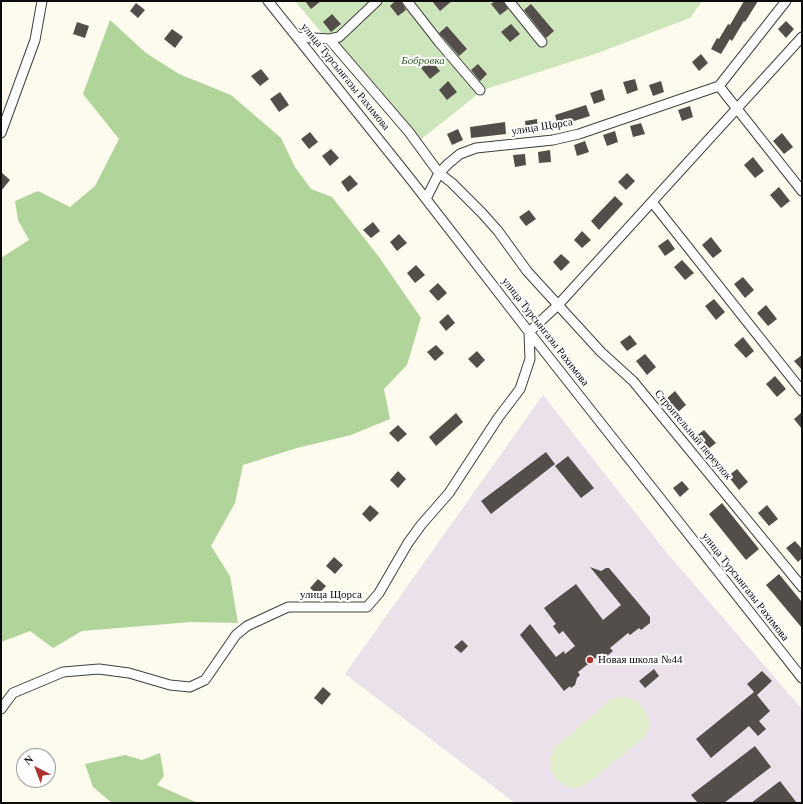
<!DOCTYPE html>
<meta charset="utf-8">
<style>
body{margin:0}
#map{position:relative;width:803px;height:804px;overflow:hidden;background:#fdfbed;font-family:"Times New Roman",serif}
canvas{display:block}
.frame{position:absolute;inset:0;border:2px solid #0c0c0c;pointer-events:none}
.north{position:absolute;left:16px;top:748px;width:40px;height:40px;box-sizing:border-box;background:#fff;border:1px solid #9e9e9e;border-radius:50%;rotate:318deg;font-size:11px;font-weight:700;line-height:16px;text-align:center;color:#0c0c0c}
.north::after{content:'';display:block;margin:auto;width:14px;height:18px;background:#b03230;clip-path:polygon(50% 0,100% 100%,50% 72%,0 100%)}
</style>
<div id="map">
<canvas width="803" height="804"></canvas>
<div class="frame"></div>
<div class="north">N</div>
</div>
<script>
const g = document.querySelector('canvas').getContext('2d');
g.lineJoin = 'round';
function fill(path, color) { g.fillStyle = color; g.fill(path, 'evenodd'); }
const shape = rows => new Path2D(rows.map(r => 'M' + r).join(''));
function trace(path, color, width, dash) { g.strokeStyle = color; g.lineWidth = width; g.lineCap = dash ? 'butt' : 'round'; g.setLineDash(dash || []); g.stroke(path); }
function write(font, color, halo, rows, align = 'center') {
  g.font = font + ' "Times New Roman",serif'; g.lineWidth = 4; g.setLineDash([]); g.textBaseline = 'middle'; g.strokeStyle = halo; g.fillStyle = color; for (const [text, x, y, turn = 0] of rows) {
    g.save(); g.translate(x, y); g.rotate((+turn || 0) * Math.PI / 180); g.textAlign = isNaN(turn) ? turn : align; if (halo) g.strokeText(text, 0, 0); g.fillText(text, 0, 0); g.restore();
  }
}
fill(shape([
 [543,395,666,552,802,709,802,803,515,803,345,674]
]), '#eae1ea');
fill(shape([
 [295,1,702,1,690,18,595,54,483,90,415,144]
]), '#cde5ba');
fill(shape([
 [110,20,146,53,179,74,231,95,281,138,295,167,311,189,332,197,379,257,421,318,407,365,384,389,390,419,351,435,297,448,243,465,235,503,211,546,230,576,238,623,191,622,82,631,53,648,30,631,1,642,1,258,29,240,18,220,15,201,38,191,70,207,95,186,119,139,83,94],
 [160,753,164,776,157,785,198,803,112,803,93,787,85,764,125,755,142,760]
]), '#b1d49a');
fill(shape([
 [626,697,635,700,641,705,647,715,650,721,649,728,645,737,584,786,574,788,564,785,555,779,551,768,550,758,554,748,612,699]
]), '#dfedcb');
fill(shape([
 [305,1,321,1,311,9],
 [395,1,401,1,406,10,398,16,390,6],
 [432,1,452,1,440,11],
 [495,1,503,1,508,9,500,15,491,4],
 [744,1,758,1,745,22,744,21,732,41,730,39,721,54,711,49,717,38,719,39,728,24,730,25],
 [136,3,145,10,138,18,130,11],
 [531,4,554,31,546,38,524,10],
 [332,14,341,24,331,32,323,22],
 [786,21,794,29,786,38,778,29],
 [77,22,89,26,85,38,73,34],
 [511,24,520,34,510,42,501,32],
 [447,26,467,49,459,56,439,33],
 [172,29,183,37,175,48,164,39],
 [701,54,708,63,699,71,692,62],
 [431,60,440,71,430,79,421,68],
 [478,64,487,74,480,81,471,70],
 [261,69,269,79,260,86,251,76],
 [635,79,638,90,627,94,623,82],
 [448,81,457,92,447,100,439,90],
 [661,81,664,92,653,96,649,85],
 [602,89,605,100,594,104,590,93],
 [280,92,289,105,279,112,270,99],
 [586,105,590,116,558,126,555,115],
 [690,106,693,117,682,121,678,110],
 [537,119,538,131,526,132,525,121],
 [505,122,506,134,471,138,470,127],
 [641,123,645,134,633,137,630,126],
 [458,129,463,140,452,145,447,134],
 [615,131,618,142,607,146,603,135],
 [310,132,318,142,309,149,301,139],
 [782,133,793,147,784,154,773,141],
 [585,141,589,152,577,156,574,145],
 [331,149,339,158,330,166,322,156],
 [550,150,551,162,539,163,538,152],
 [525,154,526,165,515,167,513,155],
 [753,157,764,171,755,178,744,165],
 [1,172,10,180,1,191],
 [627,173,635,181,626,190,618,182],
 [350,175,358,184,348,192,341,182],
 [779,187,790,201,781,208,770,195],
 [615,196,623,204,599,230,591,221],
 [529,210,536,219,526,226,519,217],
 [373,222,380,231,371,238,363,230],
 [582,231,591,240,582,248,574,240],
 [399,234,407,243,397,251,390,242],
 [711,237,722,251,713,258,702,245],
 [668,239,675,249,665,256,658,246],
 [561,254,570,262,561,271,553,262],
 [682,260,694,273,685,280,674,267],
 [416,265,425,275,415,283,407,273],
 [743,277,754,290,745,298,734,284],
 [438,283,447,293,438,301,429,291],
 [714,299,725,312,716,320,705,306],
 [766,305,777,319,768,326,757,313],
 [448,314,455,323,446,331,439,322],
 [630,335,637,344,627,351,620,342],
 [743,337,754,351,746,358,734,345],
 [436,345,444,353,435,361,427,352],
 [477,351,485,360,477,368,468,359],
 [645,354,656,367,647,375,636,361],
 [802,355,802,370,794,361],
 [775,376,786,389,777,397,766,384],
 [675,391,686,405,678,412,666,399],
 [802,412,802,429,794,419],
 [456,413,463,422,436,446,429,437],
 [398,425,407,434,398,442,389,433],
 [704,430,716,443,707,450,695,437],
 [546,452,555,464,491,514,481,501],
 [568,456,594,488,581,498,555,466],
 [737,469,748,482,739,490,728,476],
 [398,471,406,479,398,488,390,480],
 [682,481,689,489,680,497,673,488],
 [722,503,759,549,746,560,709,514],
 [370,505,379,513,370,522,362,514],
 [767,505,778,519,769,526,758,513],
 [795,541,802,549,802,558,798,562,786,548],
 [334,557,343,565,335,574,326,566],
 [590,567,601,571,606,568,609,568,650,617,650,623,641,630,639,628,630,635,628,633,610,648,613,651,606,657,602,653,578,672,580,675,577,678,575,685,571,688,570,686,564,691,520,635,530,624,556,657,564,651,565,654,575,646,563,631,559,634,553,626,556,624,544,608,576,584,603,620,621,605],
 [779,574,802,602,802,628,766,585],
 [318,579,326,586,318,595,310,588],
 [462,640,468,646,461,653,454,647],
 [654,669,659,676,645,688,639,681],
 [762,671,772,681,757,695,770,711,759,721,766,729,758,736,749,726,711,758,696,739,754,692,747,684],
 [323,687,331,694,322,705,314,698],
 [755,746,771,767,724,803,698,803,691,795],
 [780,781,797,803,751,803]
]), '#544e4a');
const minor = shape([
 [268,1,412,181,529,332,802,678],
 [407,1,439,42,480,90],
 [509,1,542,42],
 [298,37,329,39,339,37,377,1],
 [329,39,409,132,439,173,452,183,482,213,498,231,527,271,601,352,633,381,802,587],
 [719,86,802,191],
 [1,133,35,40,42,1],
 [426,199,439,173,449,163,460,154,476,148,553,140,579,134,719,86,786,1],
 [652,202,802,391],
 [1,709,13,693,63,672,99,669,129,673,170,685,190,687,205,680,236,635,247,626,288,607,367,607,379,593,408,543,421,525,449,493,498,418,520,389,530,359,529,332,558,305,802,37]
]);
trace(minor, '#3f3f3f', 11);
trace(minor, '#fff', 9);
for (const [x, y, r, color] of [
 [590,660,4,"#b03230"]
]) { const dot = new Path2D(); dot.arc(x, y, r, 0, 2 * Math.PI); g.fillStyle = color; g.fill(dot); trace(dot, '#fff', 1.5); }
write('italic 11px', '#2b5e22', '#fff', [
 ["Бобровка",423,61]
]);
write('11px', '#0c0c0c', '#fff', [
 ["улица Турсынгазы Рахимова",345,77,51],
 ["улица Щорса",542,127,-9],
 ["улица Турсынгазы Рахимова",545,332,52],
 ["Строительный переулок",693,435,50],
 ["улица Турсынгазы Рахимова",745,587,52],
 ["улица Щорса",331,595]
]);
write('11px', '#0c0c0c', '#fff', [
 ["Новая школа №44",598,660]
], 'left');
</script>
